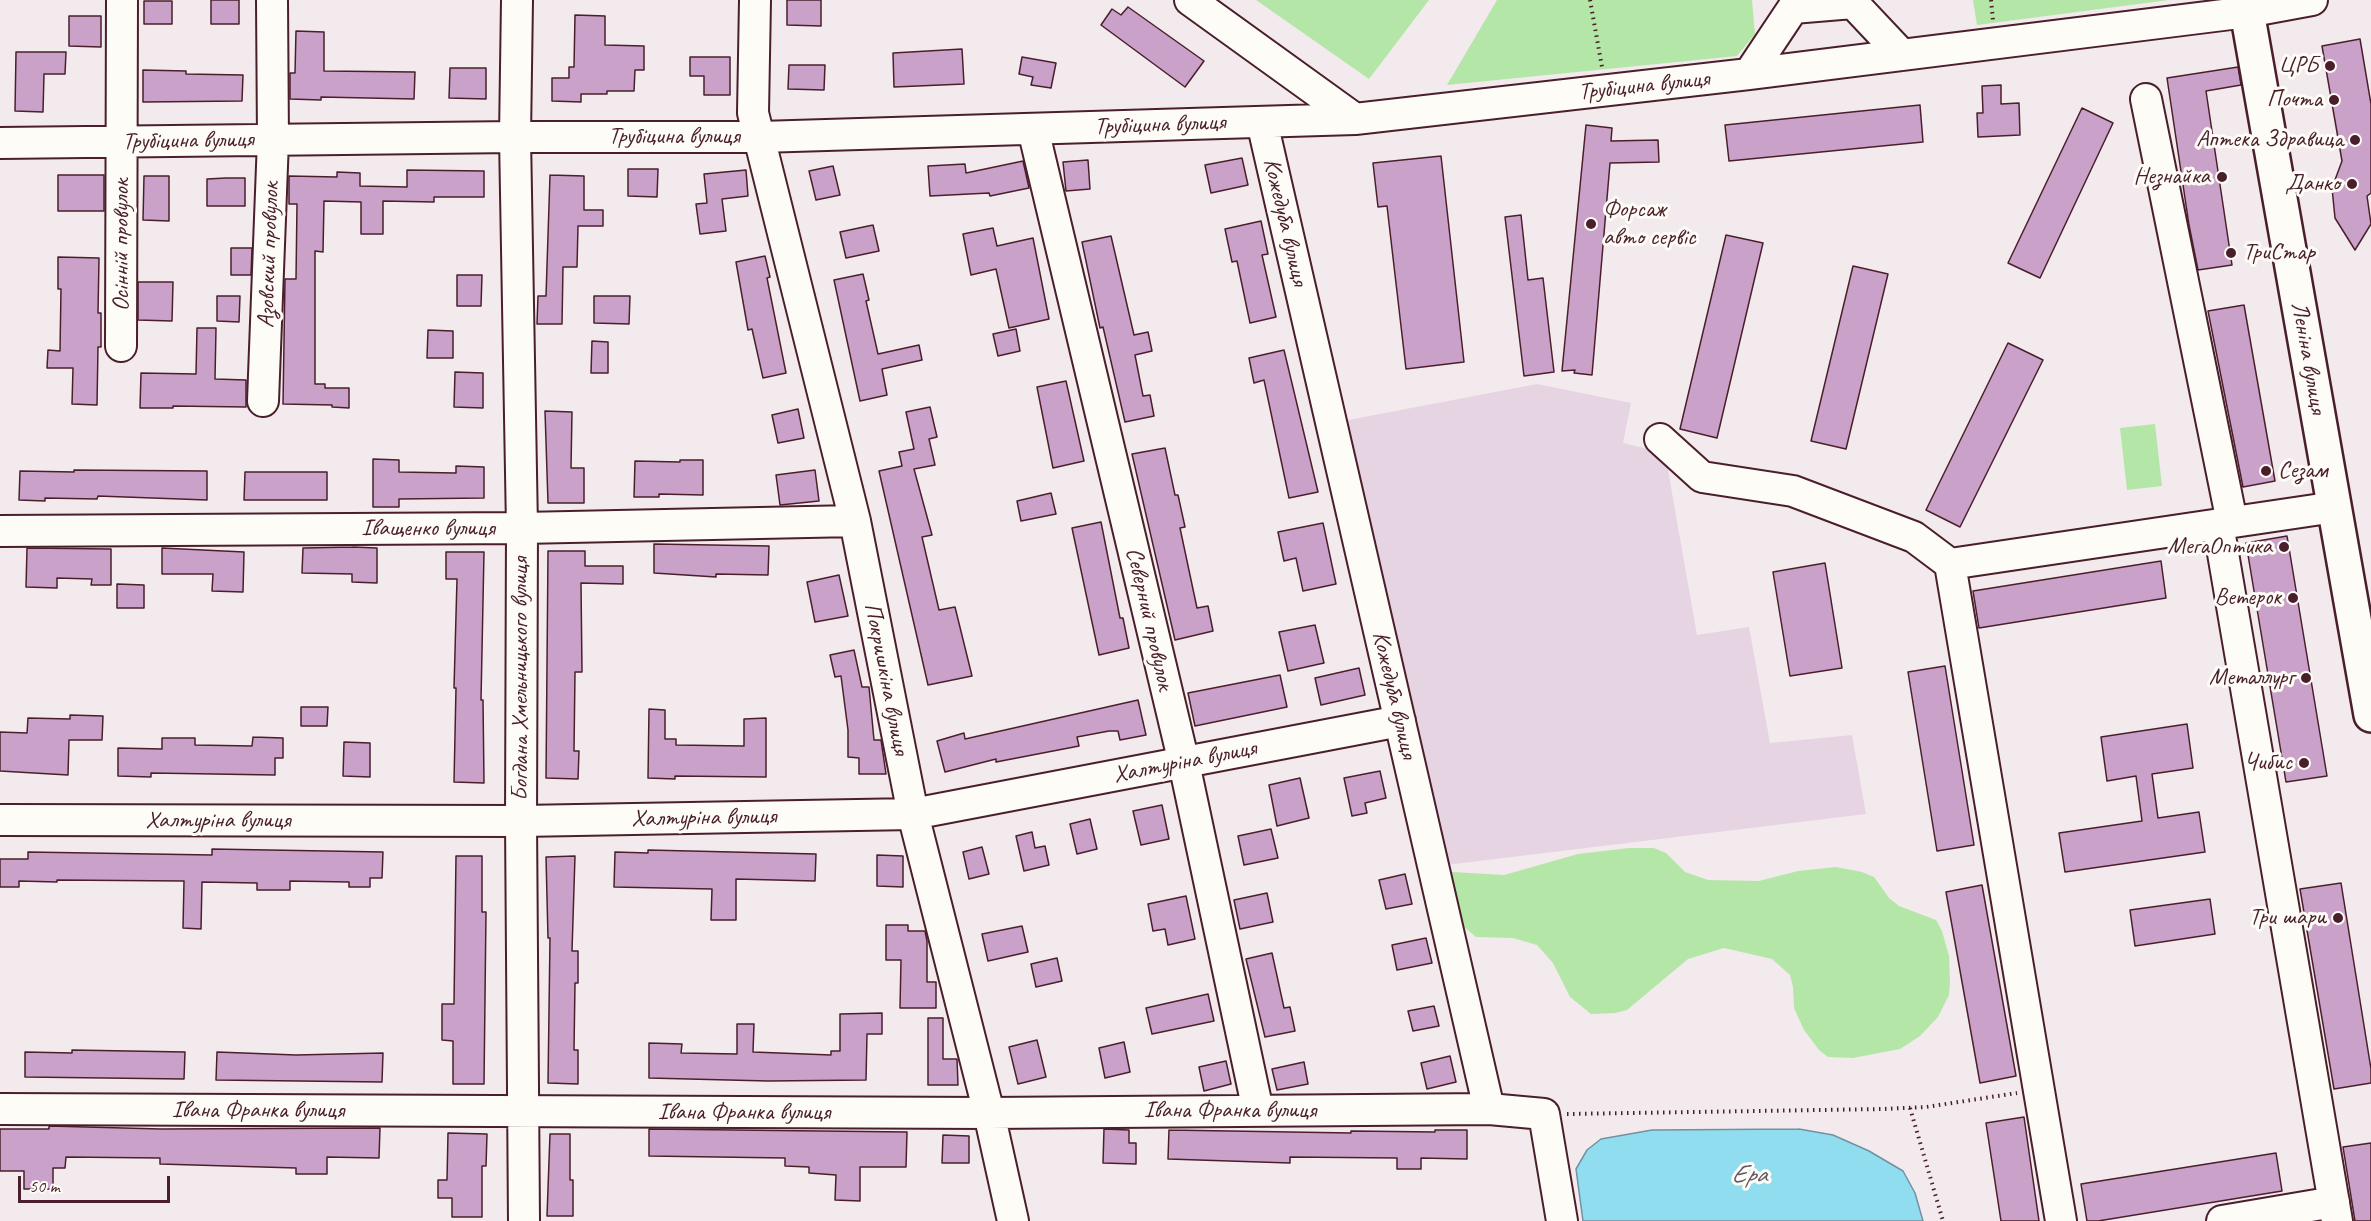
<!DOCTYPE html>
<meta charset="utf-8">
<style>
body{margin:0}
#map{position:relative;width:2371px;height:1221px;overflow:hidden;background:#f3eaee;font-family:Caveat,sans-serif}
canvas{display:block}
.scale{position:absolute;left:18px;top:1176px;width:152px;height:27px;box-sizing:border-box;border:3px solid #4a1f2b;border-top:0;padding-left:8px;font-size:18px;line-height:21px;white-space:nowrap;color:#4a1f2b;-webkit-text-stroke:4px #fdfcf7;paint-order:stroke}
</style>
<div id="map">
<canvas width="2371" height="1221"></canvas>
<div class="scale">50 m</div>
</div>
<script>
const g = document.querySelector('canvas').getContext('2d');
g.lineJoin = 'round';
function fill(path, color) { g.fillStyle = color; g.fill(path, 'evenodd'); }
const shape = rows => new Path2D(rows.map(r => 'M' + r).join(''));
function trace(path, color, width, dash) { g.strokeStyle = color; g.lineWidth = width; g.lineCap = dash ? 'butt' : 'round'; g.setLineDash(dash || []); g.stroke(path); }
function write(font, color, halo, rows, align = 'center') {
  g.font = font + ' Caveat,sans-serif'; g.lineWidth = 6; g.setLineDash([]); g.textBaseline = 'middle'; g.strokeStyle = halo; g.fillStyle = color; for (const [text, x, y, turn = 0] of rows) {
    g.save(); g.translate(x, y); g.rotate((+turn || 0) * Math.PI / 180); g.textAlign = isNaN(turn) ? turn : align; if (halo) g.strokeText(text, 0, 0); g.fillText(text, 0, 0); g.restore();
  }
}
fill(shape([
 [1537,384,1631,403,1623,443,1665,453,1697,635,1749,627,1770,743,1852,735,1866,814,1446,865,1343,421]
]), '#e7d4e3');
fill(shape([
 [1256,0,1429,0,1369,79],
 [1497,0,1752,0,1755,34,1737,56,1447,85],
 [1973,0,2169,0,1977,25],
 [2155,424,2162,486,2127,490,2120,428],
 [1629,848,1654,848,1666,853,1685,872,1708,880,1759,881,1798,871,1836,867,1862,872,1874,877,1889,898,1899,906,1936,920,1942,931,1949,956,1950,982,1949,995,1938,1017,1920,1036,1900,1049,1853,1058,1828,1057,1819,1050,1804,1030,1794,1008,1793,987,1790,975,1772,959,1724,948,1688,959,1627,1010,1615,1013,1591,1014,1570,997,1553,963,1537,945,1513,938,1476,937,1448,913,1441,877,1453,872,1504,875,1578,854]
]), '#b4e6a7');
const water = shape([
 [1799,1129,1833,1135,1869,1151,1903,1171,1915,1193,1923,1221,1583,1221,1576,1169,1587,1150,1601,1139,1652,1130,1799,1129]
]);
fill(water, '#90ddef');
trace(water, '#7491a1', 1.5);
const building = shape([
 [211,0,239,0,239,24,211,24,211,0],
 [787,0,821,0,821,26,787,25,787,0],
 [144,1,172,1,172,24,144,24,144,1],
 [1128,7,1204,61,1185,87,1101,25,1112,9,1121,15,1128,7],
 [575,15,605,16,605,45,644,46,644,70,635,70,634,91,607,91,607,94,581,94,581,102,552,101,552,78,569,78,569,67,574,67,575,15],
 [69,16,101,16,101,47,69,46,69,16],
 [296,31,324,32,324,71,415,72,414,99,321,97,321,100,290,99,290,73,295,73,296,31],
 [2360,39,2371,104,2371,193,2367,196,2371,224,2355,250,2335,218,2332,188,2342,161,2322,46,2360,39],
 [962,49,964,84,894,87,893,53,962,49],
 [16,52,66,52,65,74,44,74,43,112,15,111,16,52],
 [690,57,730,57,730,95,704,95,704,76,690,76,690,57],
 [1022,57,1056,63,1051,88,1031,85,1033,77,1019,74,1022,57],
 [789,65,825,65,824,90,788,89,789,65],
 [2238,67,2241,85,2206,91,2232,265,2198,270,2189,225,2167,78,2238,67],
 [450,68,486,68,486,99,449,98,450,68],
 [143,70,186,71,186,74,243,75,242,101,143,102,143,70],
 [2001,85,2001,104,2019,103,2020,135,1978,137,1977,113,1983,113,1982,86,2001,85],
 [1920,105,1923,142,1729,161,1725,125,1920,105],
 [2082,108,2113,123,2040,278,2008,263,2082,108],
 [1586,125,1612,128,1611,141,1658,140,1659,162,1610,163,1592,375,1574,373,1575,370,1562,371,1586,125],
 [1441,156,1464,362,1406,369,1387,206,1378,207,1373,163,1441,156],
 [1242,158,1248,185,1211,193,1205,165,1242,158],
 [1088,160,1090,189,1066,191,1063,162,1088,160],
 [1023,161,1029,188,990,196,989,193,930,196,928,166,965,164,966,173,1023,161],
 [833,166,840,195,816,200,809,171,833,166],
 [628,169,658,169,657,197,628,196,628,169],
 [407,170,484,171,484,197,434,197,434,202,383,201,383,234,361,234,361,202,324,201,323,252,315,251,315,384,325,384,325,388,349,388,349,408,332,407,332,405,283,404,285,279,296,279,297,204,289,204,289,176,337,177,337,172,360,173,360,186,407,187,407,170],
 [746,170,748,196,722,199,726,231,700,234,696,204,707,203,704,174,746,170],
 [58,175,104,175,104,211,58,211,58,175],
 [550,175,584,176,584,210,603,210,603,226,578,226,577,267,563,267,562,324,537,324,538,296,546,296,550,175],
 [144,176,169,176,169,221,143,220,144,176],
 [226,178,245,178,245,206,207,206,207,179,226,178],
 [1521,215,1528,280,1543,278,1554,372,1524,376,1505,217,1521,215],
 [1261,221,1268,254,1262,255,1276,317,1250,323,1237,261,1232,262,1225,229,1261,221],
 [873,225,879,251,846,258,840,232,873,225],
 [993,228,997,246,1033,238,1049,319,1009,328,996,269,971,275,963,234,993,228],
 [1726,235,1763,243,1717,438,1680,429,1726,235],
 [1111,236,1134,335,1148,332,1152,351,1135,355,1143,396,1150,395,1154,416,1125,422,1103,327,1100,328,1082,242,1111,236],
 [231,248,252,248,251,275,231,275,231,248],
 [765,256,770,277,767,278,786,373,763,378,752,329,748,330,736,262,765,256],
 [58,257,99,258,98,313,101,313,101,347,98,347,97,405,72,404,73,368,47,368,48,350,60,351,61,289,58,289,58,257],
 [1853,266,1888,274,1846,449,1811,441,1853,266],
 [863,274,869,300,866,301,878,354,919,345,922,360,882,369,887,395,860,401,834,280,863,274],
 [457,275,482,275,481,306,457,306,457,275],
 [138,282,173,282,172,321,138,320,138,282],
 [217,296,240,296,239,322,217,321,217,296],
 [594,296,630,296,629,324,594,323,594,296],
 [2244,305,2275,481,2243,487,2208,311,2244,305],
 [197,328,216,328,215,379,246,380,246,407,173,406,173,408,140,408,141,373,196,374,197,328],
 [1016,329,1020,351,998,356,993,334,1016,329],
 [428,330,453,331,453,358,427,358,428,330],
 [592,341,608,342,608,373,591,373,592,341],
 [2008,343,2043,360,1960,527,1926,510,2008,343],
 [1284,350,1318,492,1289,498,1264,380,1254,383,1249,358,1284,350],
 [455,372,483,373,483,408,454,407,455,372],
 [1066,381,1084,461,1053,468,1037,387,1066,381],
 [930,407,937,437,929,439,935,465,914,469,932,535,922,537,939,610,955,607,972,676,928,685,879,471,902,466,899,452,914,449,906,412,930,407],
 [798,409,804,438,778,443,772,415,798,409],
 [545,411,572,412,571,468,584,468,584,503,548,503,545,411],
 [1165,448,1175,495,1178,495,1185,527,1180,528,1197,608,1208,606,1213,631,1175,640,1132,454,1165,448],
 [373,459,399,460,399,472,456,473,456,466,484,467,484,498,399,499,399,507,373,507,373,459],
 [680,460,703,460,703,495,659,494,659,497,634,497,635,461,680,462,680,460],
 [74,470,207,471,207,500,98,496,97,499,45,498,45,501,19,500,20,471,74,472,74,470],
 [815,470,819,501,780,505,776,475,815,470],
 [245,472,327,472,327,500,244,500,245,472],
 [1051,493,1056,514,1021,521,1017,501,1051,493],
 [1101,522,1120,618,1123,618,1129,648,1099,655,1072,528,1101,522],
 [1323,523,1336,584,1303,591,1296,558,1284,561,1278,532,1323,523],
 [2287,536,2327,776,2286,782,2246,543,2287,536],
 [654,544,769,546,768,575,716,574,716,577,654,573,654,544],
 [353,547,377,548,377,583,352,582,352,574,302,573,303,548,353,547],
 [27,548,111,549,111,585,91,585,92,579,57,578,57,588,26,587,27,548],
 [162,548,244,552,243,592,212,591,213,574,162,574,162,548],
 [548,551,585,551,585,566,623,566,623,584,581,583,582,672,575,672,574,751,579,751,578,779,546,778,548,551],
 [446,552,484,552,481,700,483,700,484,783,454,782,456,688,454,688,457,579,446,579,446,552],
 [2161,561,2166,598,1979,628,1973,591,2161,561],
 [1825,563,1842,668,1790,676,1773,572,1825,563],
 [839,575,848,616,815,622,807,582,839,575],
 [117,584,144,585,144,608,117,608,117,584],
 [1315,625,1324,663,1288,671,1279,632,1315,625],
 [854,650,862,687,869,687,874,740,881,740,886,774,859,774,859,758,848,757,848,730,841,676,835,677,830,655,854,650],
 [1945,666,1974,845,1937,851,1908,672,1945,666],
 [1359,668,1365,695,1321,705,1315,678,1359,668],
 [1280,675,1287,707,1195,726,1188,693,1280,675],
 [1138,700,1146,735,1120,740,1118,731,1109,731,1077,737,1079,746,996,762,996,759,945,772,937,741,964,733,965,739,1138,700],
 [301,707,328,707,327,726,301,726,301,707],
 [649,709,665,710,665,739,676,739,676,745,744,746,744,719,766,718,766,777,675,776,675,779,648,778,649,709],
 [70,715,103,716,102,740,69,740,68,775,0,771,0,732,27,733,28,718,70,719,70,715],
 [2187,724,2193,768,2152,774,2158,818,2199,812,2205,852,2065,872,2059,833,2142,821,2136,776,2107,781,2101,737,2187,724],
 [253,737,283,738,283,758,275,758,275,775,151,773,151,777,118,776,118,748,162,749,162,738,195,738,195,745,252,746,253,737],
 [344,742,370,743,370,777,343,776,344,742],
 [1380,771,1386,798,1365,803,1367,813,1352,816,1344,778,1380,771],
 [1300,778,1309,818,1277,826,1269,785,1300,778],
 [1162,805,1169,839,1141,845,1133,811,1162,805],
 [1090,819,1097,849,1077,854,1070,824,1090,819],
 [1271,829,1278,858,1244,865,1238,836,1271,829],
 [1032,832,1035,848,1045,846,1049,865,1024,871,1016,836,1032,832],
 [982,847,989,874,969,879,963,852,982,847],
 [212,849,383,852,382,878,370,878,370,887,349,887,349,882,290,881,290,890,257,890,257,883,202,882,201,929,183,928,184,881,57,880,57,882,19,881,19,887,0,887,0,859,28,859,28,852,212,855,212,849],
 [648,850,816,854,815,881,736,879,736,920,711,920,712,889,614,887,615,852,648,853,648,850],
 [877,855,903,856,903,887,877,886,877,855],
 [456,856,482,856,482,912,486,912,484,1084,453,1084,453,1041,442,1040,442,1004,454,1004,456,856],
 [575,856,572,951,578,951,578,983,575,983,574,1050,578,1050,578,1084,548,1083,550,938,548,938,546,857,575,856],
 [1405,874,1412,904,1386,909,1379,880,1405,874],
 [2341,883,2371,1069,2371,1083,2334,1089,2300,889,2341,883],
 [1982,885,2016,1076,1980,1083,1946,892,1982,885],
 [1267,893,1273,922,1240,929,1234,900,1267,893],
 [1186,896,1195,939,1168,945,1165,929,1153,931,1148,904,1186,896],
 [2210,899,2215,934,2135,946,2130,910,2210,899],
 [886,925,908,925,908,931,925,931,927,941,927,982,936,982,936,1008,900,1008,901,960,886,960,886,925],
 [1022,926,1028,952,988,961,982,934,1022,926],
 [1426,938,1432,963,1397,970,1392,945,1426,938],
 [1272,953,1284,1008,1290,1007,1295,1031,1265,1037,1246,959,1272,953],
 [1057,958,1062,981,1036,987,1031,964,1057,958],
 [1208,994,1214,1021,1152,1034,1146,1008,1208,994],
 [1434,1006,1439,1026,1413,1031,1408,1011,1434,1006],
 [882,1013,882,1034,867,1034,866,1080,768,1081,649,1078,649,1043,682,1044,681,1053,737,1054,737,1024,754,1024,753,1052,831,1055,831,1051,840,1051,840,1014,882,1013],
 [928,1018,943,1018,943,1059,957,1059,958,1085,928,1085,928,1018],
 [1037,1040,1046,1077,1018,1084,1009,1047,1037,1040],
 [1124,1042,1130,1072,1105,1078,1099,1048,1124,1042],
 [72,1050,185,1052,184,1079,25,1077,25,1052,72,1053,72,1050],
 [217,1052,296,1055,383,1053,382,1082,216,1080,217,1052],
 [1450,1056,1456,1082,1427,1089,1421,1063,1450,1056],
 [1226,1061,1231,1084,1204,1091,1199,1067,1226,1061],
 [1304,1062,1308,1084,1277,1090,1272,1069,1304,1062],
 [2024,1117,2039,1221,2001,1221,1986,1123,2024,1117],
 [49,1126,161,1129,380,1128,379,1158,327,1157,327,1174,296,1174,296,1168,160,1164,160,1158,66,1157,65,1168,53,1168,53,1189,24,1189,24,1171,0,1171,0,1129,49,1129,49,1126],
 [649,1129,907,1132,906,1167,860,1167,860,1201,835,1200,836,1175,809,1173,809,1167,785,1166,785,1158,649,1156,649,1129],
 [1104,1129,1129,1130,1129,1143,1136,1143,1136,1164,1103,1163,1104,1129],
 [1169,1130,1351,1133,1351,1131,1435,1132,1435,1130,1467,1130,1467,1159,1421,1158,1421,1169,1397,1169,1397,1158,1290,1157,1290,1163,1168,1159,1169,1130],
 [448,1133,487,1134,486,1166,482,1166,482,1217,452,1217,452,1198,438,1198,438,1180,447,1180,448,1133],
 [550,1134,570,1134,570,1180,573,1180,573,1216,547,1216,550,1134],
 [943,1135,969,1136,969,1163,942,1163,943,1135],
 [2371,1143,2371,1221,2355,1221,2343,1147,2371,1143],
 [2276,1153,2282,1191,2098,1221,2087,1221,2081,1184,2276,1153]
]);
fill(building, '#caa2c9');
trace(building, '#4a1f2b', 1.5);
const minor = shape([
 [517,0,515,137,522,528,521,821,524,1221],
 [755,0,753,113,855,521,913,814,989,1113,1013,1221],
 [1190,0,1355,119],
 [1749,74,1793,8,1853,3,1902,55],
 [2146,99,2232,522],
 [1262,122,1489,1109,1544,1114,1562,1221],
 [1033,129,1184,763,1258,1111],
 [0,143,515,137,760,137,1355,119,1749,74,2247,12,2312,0],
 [121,346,122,0],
 [263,401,273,140,272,0],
 [1660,439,1702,477,1793,491,1914,537,1950,564],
 [2218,524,2337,1221],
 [0,531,522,528,855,521],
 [0,820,521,821,913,814,1400,721],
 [0,1109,989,1113,1489,1109],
 [2061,1221,1950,564,2335,507],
 [2222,1221,2334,1202]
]);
const major = shape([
 [2245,0,2371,715]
]);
trace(minor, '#4a1f2b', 34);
trace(major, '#4a1f2b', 38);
trace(shape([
 [1590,0,1602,67],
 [1991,0,1993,20],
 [1910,1108,1943,1221],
 [1567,1114,1883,1109,1926,1107,2017,1093]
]), '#4a1f2b', 4, [1.5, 4.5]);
trace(minor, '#fdfcf7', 30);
trace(major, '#fdfcf7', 33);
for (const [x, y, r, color] of [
 [2330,66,6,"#4a1f2b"],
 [2334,100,6,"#4a1f2b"],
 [2355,140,6,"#4a1f2b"],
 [2222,177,6,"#4a1f2b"],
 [2352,184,6,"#4a1f2b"],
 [1591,224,6,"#4a1f2b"],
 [2231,253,6,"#4a1f2b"],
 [2266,471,6,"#4a1f2b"],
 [2284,547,6,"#4a1f2b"],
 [2293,598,6,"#4a1f2b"],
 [2306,678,6,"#4a1f2b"],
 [2304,763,6,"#4a1f2b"],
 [2338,918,6,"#4a1f2b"]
]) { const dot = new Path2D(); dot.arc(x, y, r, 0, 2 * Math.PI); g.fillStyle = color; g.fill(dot); trace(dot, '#fdfcf7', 2); }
write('24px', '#4a1f2b', '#fdfcf7', [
 ["ЦРБ",2318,66],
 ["Почта",2322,100],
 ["Аптека Здравица",2343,140],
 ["Незнайка",2210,177],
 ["Данко",2340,184],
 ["Форсаж",1603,210,"left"],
 ["авто сервіс",1603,238,"left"],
 ["ТриСтар",2243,253,"left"],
 ["Сезам",2278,471,"left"],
 ["МегаОптика",2272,547],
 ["Ветерок",2281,598],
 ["Металлург",2294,678],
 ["Чибис",2292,763],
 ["Три шари",2326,918]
], 'right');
write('24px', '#4a1f2b', '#fdfcf7', [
 ["Трубіцина вулиця",1644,86,-6],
 ["Трубіцина вулиця",1160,125,-2],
 ["Трубіцина вулиця",674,137],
 ["Трубіцина вулиця",188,141,-1],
 ["Кожедуба вулиця",1285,222,77],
 ["Осінній провулок",122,245,-90],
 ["Азовский провулок",269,255,-88],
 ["Леніна вулиця",2308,358,80],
 ["Іващенко вулиця",428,529],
 ["Северний провулок",1149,619,77],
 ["Богдана Хмельницького вулиця",521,679,-90],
 ["Покришкіна вулиця",886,679,79],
 ["Кожедуба вулиця",1394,695,77],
 ["Халтуріна вулиця",1185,762,-11],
 ["Халтуріна вулиця",704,818,-1],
 ["Халтуріна вулиця",218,821],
 ["Івана Франка вулиця",258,1111],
 ["Івана Франка вулиця",1230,1111],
 ["Івана Франка вулиця",744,1113]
]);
write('italic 26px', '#5f5866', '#fdfcf7', [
 ["Ера",1749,1175]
]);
</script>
